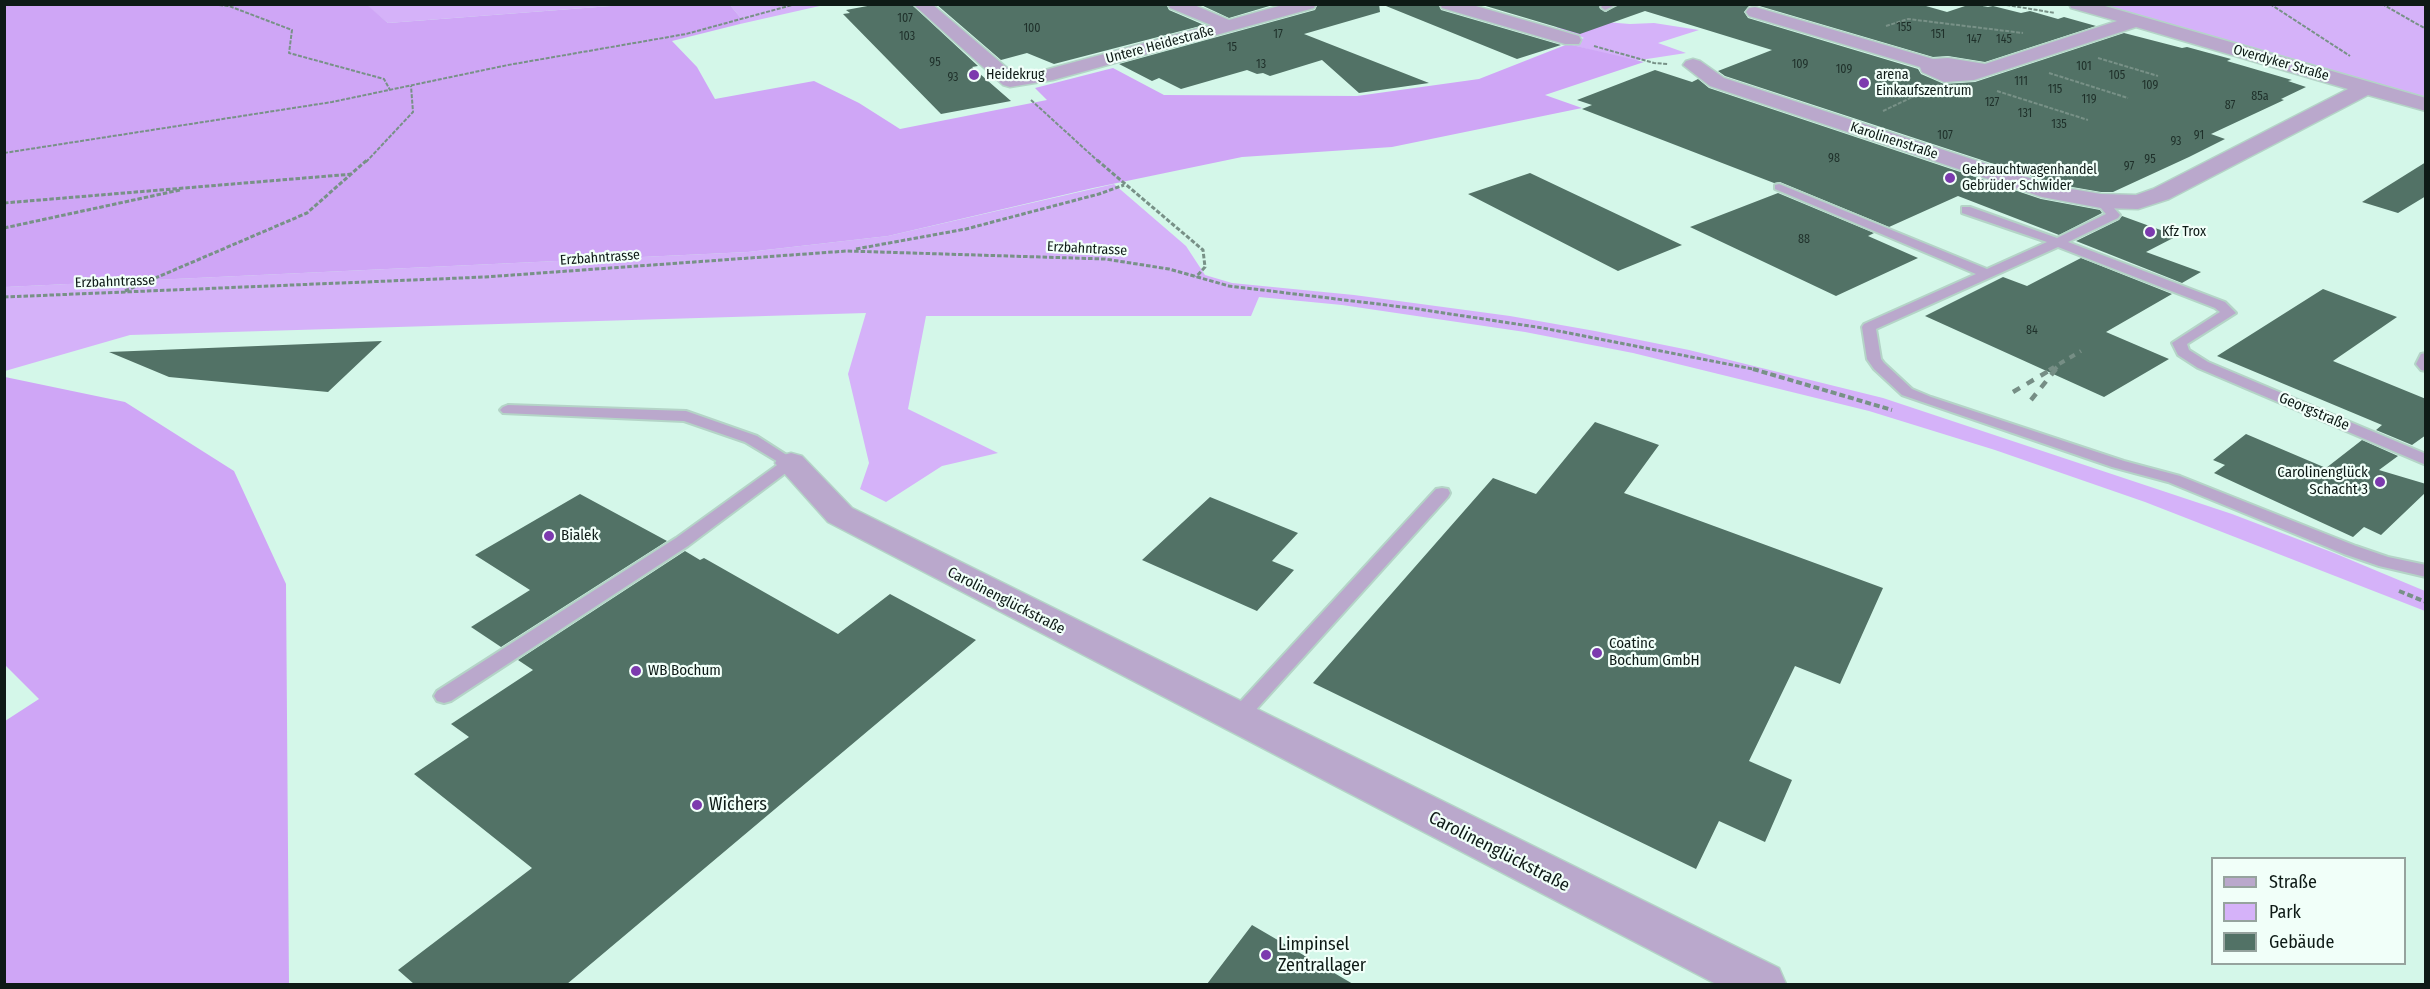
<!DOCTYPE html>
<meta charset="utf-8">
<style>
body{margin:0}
#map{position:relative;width:2430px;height:989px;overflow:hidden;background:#d4f7e9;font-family:"Fira Sans Condensed",sans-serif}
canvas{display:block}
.frame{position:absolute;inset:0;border:6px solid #0e1a16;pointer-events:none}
.legend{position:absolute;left:2211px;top:857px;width:195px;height:108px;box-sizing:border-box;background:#f1fff9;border:2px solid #96a39e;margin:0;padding:8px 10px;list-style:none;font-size:18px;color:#0e1a16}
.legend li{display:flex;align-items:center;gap:12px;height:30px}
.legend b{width:30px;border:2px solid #96a39e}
</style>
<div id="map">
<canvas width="2430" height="989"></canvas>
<div class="frame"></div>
<ul class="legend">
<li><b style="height:8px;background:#baa8cc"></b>Straße</li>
<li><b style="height:16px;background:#d5b2f9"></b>Park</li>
<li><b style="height:16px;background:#527266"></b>Gebäude</li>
</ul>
</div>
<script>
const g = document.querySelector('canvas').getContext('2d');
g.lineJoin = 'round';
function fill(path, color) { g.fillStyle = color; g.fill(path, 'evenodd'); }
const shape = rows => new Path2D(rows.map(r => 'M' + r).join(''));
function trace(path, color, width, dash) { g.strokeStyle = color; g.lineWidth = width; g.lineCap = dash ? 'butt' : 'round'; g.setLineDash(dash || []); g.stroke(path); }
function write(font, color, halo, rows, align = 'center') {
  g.font = font + ' "Fira Sans Condensed",sans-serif'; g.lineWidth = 4.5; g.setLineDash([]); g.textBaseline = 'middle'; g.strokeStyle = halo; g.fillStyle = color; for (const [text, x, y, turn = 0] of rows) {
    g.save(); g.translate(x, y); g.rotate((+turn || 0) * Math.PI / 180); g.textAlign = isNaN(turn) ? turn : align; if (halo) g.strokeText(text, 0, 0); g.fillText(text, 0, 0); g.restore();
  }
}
fill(shape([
 [366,5,624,5,388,23],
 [730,5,824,5,740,24,740,17],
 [2092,5,2425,5,2425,98],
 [1580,20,1630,24,1654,23,1699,30,1658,43,1686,53,1634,61,1568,44,1584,38,1556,27],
 [1114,184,1186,246,1205,275,1232,283,1354,295,1510,316,1595,331,1689,350,1883,398,2232,514,2334,553,2425,591,2425,611,2145,502,1995,450,1869,411,1633,353,1525,332,1342,305,1259,297,1251,316,926,316,908,409,998,453,942,466,886,502,860,489,869,463,848,374,866,313,130,335,5,371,4,287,748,252,888,236]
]), '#d5b2f9');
fill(shape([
 [366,4,388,23,624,5,730,5,740,17,740,24,672,41,697,67,715,99,814,81,859,103,900,129,1047,100,1035,88,1113,68,1164,95,1357,96,1479,79,1568,44,1644,62,1545,95,1582,108,1392,147,1242,157,1093,188,888,236,748,252,5,287,5,5],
 [5,377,125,402,234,471,286,584,289,984,5,984,5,721,39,699,5,665]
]), '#cfa6f6');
fill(shape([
 [878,4,911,4,978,66,972,67,1011,101,941,114,843,14,850,13,846,10],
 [936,4,1166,4,1169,10,1204,25,1054,64,1027,53,1001,60],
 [1199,4,1276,4,1229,18],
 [1318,4,1379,4,1380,12,1304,34,1429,83,1359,93,1322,60,1270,76,1263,73,1257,74,1247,70,1181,89,1159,78,1152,81,1119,64,1315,10],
 [1381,4,1438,4,1441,10,1561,45,1517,59],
 [1479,4,1600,4,1600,9,1606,12,1619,4,1919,4,1947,12,1971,4,1988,7,1993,6,2021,13,2030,11,2058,19,2064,17,2096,26,1985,62,1948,56,1933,57,1756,5,1749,6,1744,12,1748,18,1918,69,1921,74,1944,84,1975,82,2124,33,2182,48,2187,47,2231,59,2227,61,2292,80,2288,81,2306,87,2281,99,2284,100,2211,134,2225,139,2189,157,2113,192,2101,192,2055,184,1725,76,1718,71,1772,50,1645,11,1580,34],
 [1655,70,1692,82,1698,79,1709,88,2041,199,2100,210,2102,213,2059,235,1958,196,1889,227,1780,182,1774,183,1582,109,1592,105,1577,100],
 [2426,162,2426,196,2398,213,2362,202],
 [1530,173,1682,245,1618,271,1468,194],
 [1778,193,1874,233,1868,236,1918,258,1836,296,1690,227],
 [2122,216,2177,236,2146,252,2201,272,2182,283,2076,241,2119,220],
 [2081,258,2172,294,2106,332,2169,359,2104,397,1925,316,2003,277,2027,286],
 [2323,289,2397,317,2333,361,2426,399,2426,435,2412,445,2376,430,2382,425,2217,356],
 [382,341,328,392,169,377,109,352],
 [1595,422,1659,445,1624,493,1883,588,1840,684,1795,666,1749,761,1792,780,1765,842,1719,821,1696,869,1313,683,1493,478,1536,494],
 [2246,434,2326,468,2362,440,2398,456,2379,470,2426,484,2426,492,2381,535,2364,527,2353,537,2214,473,2225,465,2213,460],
 [580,494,667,541,501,647,471,627,530,590,475,555],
 [1210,497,1298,533,1272,561,1294,570,1257,611,1142,560],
 [685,551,700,560,704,558,838,634,890,594,976,640,567,984,414,984,398,970,532,868,414,774,469,737,451,724,533,670,518,660],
 [1252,925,1353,984,1207,984]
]), '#527266');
const service = shape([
 [1604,4,1617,4,1605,10,1601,7,1604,4],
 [1779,184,1987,269,2047,242,1962,213,1962,207,1970,207,2057,238,2106,214,2095,201,2097,198,2105,198,2120,215,2118,218,2068,242,2225,302,2236,313,2187,344,2189,350,2208,362,2426,454,2426,465,2198,368,2178,355,2172,343,2220,312,2215,308,2058,247,1876,329,1881,359,1884,363,1912,389,1931,397,2124,461,2180,476,2356,546,2388,557,2426,565,2426,577,2379,566,2344,554,2168,482,2112,467,1902,395,1874,369,1867,359,1862,327,1864,324,1976,274,1775,189,1775,185,1779,184],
 [2426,353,2426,371,2421,370,2416,364,2421,354,2426,353],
 [508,405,686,411,757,436,799,463,688,546,451,701,444,703,437,701,434,696,437,691,676,538,780,463,745,442,684,421,503,413,500,410,503,407,508,405],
 [1442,488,1448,489,1450,493,1448,497,1243,724,1236,727,1229,724,1226,719,1229,714,1436,489,1442,488]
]);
const minor = shape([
 [913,4,932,4,1014,74,1045,70,1211,25,1170,8,1168,4,1192,4,1229,20,1286,4,1316,4,1314,8,1053,80,1010,87,1003,85,913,4],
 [1440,4,1469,4,1579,36,1581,40,1579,44,1565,44,1442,8,1440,4],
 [2069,4,2098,4,2426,98,2426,111,2368,95,2169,199,2138,209,2101,208,2042,197,1710,86,1683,65,1686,61,1693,59,1700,61,1724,78,1858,122,2054,186,2101,194,2136,195,2153,189,2348,89,2136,27,1974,80,1944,82,1922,72,1920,67,1749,16,1746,12,1749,8,1755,7,1933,59,1948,58,1985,64,2117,21,2071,8,2069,4],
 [791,453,802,456,852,508,1779,968,1786,984,1716,984,828,522,775,463,780,456,791,453]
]);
trace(service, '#b4d4c7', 4);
trace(minor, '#b4d4c7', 3);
trace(shape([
 [208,4,229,6,292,30,289,53,384,79,390,90],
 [2001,4,2055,13],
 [2270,4,2350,56],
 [2382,4,2426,29],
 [1886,26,1908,19,2023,33],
 [1594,46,1654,63,1668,64],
 [2098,58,2158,76],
 [2049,73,2128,98],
 [1997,91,2088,120],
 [1031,100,1099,162],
 [1883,111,1925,91],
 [4,153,332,102,508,65,686,34,796,4],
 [366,162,413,112,411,86]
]), '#789187', 2, [4, 1.5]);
trace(shape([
 [1097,160,1203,250,1205,267,1196,277],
 [4,203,353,174],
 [4,228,180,190],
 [856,249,966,229,1099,194,1124,185],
 [125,291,307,213,367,160],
 [4,297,485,277,847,251,1105,259,1169,269,1229,286,1411,308,1543,328,1758,370]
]), '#789187', 3, [4.5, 2]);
trace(shape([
 [1753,369,1892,410],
 [2399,591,2426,602]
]), '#789187', 4, [6, 3]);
fill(service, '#baa8cc');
fill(minor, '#baa8cc');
trace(shape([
 [2049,370,2081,351],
 [2054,370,2057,367]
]), '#768e85', 4, [6, 6]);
trace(shape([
 [2013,392,2052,369],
 [2031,400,2056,369]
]), '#768e85', 4.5, [8, 8]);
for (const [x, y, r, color] of [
 [974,75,6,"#7c3aae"],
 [1864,83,6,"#7c3aae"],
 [1950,178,6,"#7c3aae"],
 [2150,232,6,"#7c3aae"],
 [2380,482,6,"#7c3aae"],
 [549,536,6,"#7c3aae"],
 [1597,653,6,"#7c3aae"],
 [636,671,6,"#7c3aae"],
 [697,805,6,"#7c3aae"],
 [1266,955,6,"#7c3aae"]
]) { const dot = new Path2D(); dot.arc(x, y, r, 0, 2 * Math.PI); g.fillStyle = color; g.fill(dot); trace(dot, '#f1fff9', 2); }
write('12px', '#1f302a', null, [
 ["107",905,19],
 ["155",1904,28],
 ["100",1032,29],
 ["17",1278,35],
 ["151",1938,35],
 ["103",907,37],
 ["147",1974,40],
 ["145",2004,40],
 ["15",1232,48],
 ["95",935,63],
 ["13",1261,65],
 ["109",1800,65],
 ["101",2084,67],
 ["109",1844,70],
 ["105",2117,76],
 ["93",953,78],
 ["111",2021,82],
 ["109",2150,86],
 ["115",2055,90],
 ["85a",2260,97],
 ["119",2089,100],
 ["127",1992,103],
 ["87",2230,106],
 ["131",2025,114],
 ["135",2059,125],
 ["107",1945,136],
 ["91",2199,136],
 ["93",2176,142],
 ["98",1834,159],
 ["95",2150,160],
 ["97",2129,167],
 ["88",1804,240],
 ["84",2032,331]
]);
write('14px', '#0e1a16', '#f1fff9', [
 ["Untere Heidestraße",1160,45,-15],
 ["Overdyker Straße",2281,63,16],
 ["Karolinenstraße",1894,141,18],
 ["Erzbahntrasse",1087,249,3],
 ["Erzbahntrasse",600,258,-4],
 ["Erzbahntrasse",115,282,-2]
]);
write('14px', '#0e1a16', '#f1fff9', [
 ["Heidekrug",986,75],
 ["arena",1876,75],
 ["Einkaufszentrum",1876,91],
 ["Gebrauchtwagenhandel",1962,170],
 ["Gebrüder Schwider",1962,186],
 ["Kfz Trox",2162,232]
], 'left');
write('15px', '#0e1a16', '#f1fff9', [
 ["Georgstraße",2314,412,23],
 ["Carolinenglückstraße",1006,601,27]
]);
write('15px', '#0e1a16', '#f1fff9', [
 ["Carolinenglück",2368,473,"right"],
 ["Schacht 3",2368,490,"right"],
 ["Bialek",561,536],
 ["Coatinc",1609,644],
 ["Bochum GmbH",1609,661],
 ["WB Bochum",648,671]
], 'left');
write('18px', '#0e1a16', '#f1fff9', [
 ["Wichers",709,805],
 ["Limpinsel",1278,945],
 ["Zentrallager",1278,966]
], 'left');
write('18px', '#0e1a16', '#f1fff9', [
 ["Carolinenglückstraße",1499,852,27]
]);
</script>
